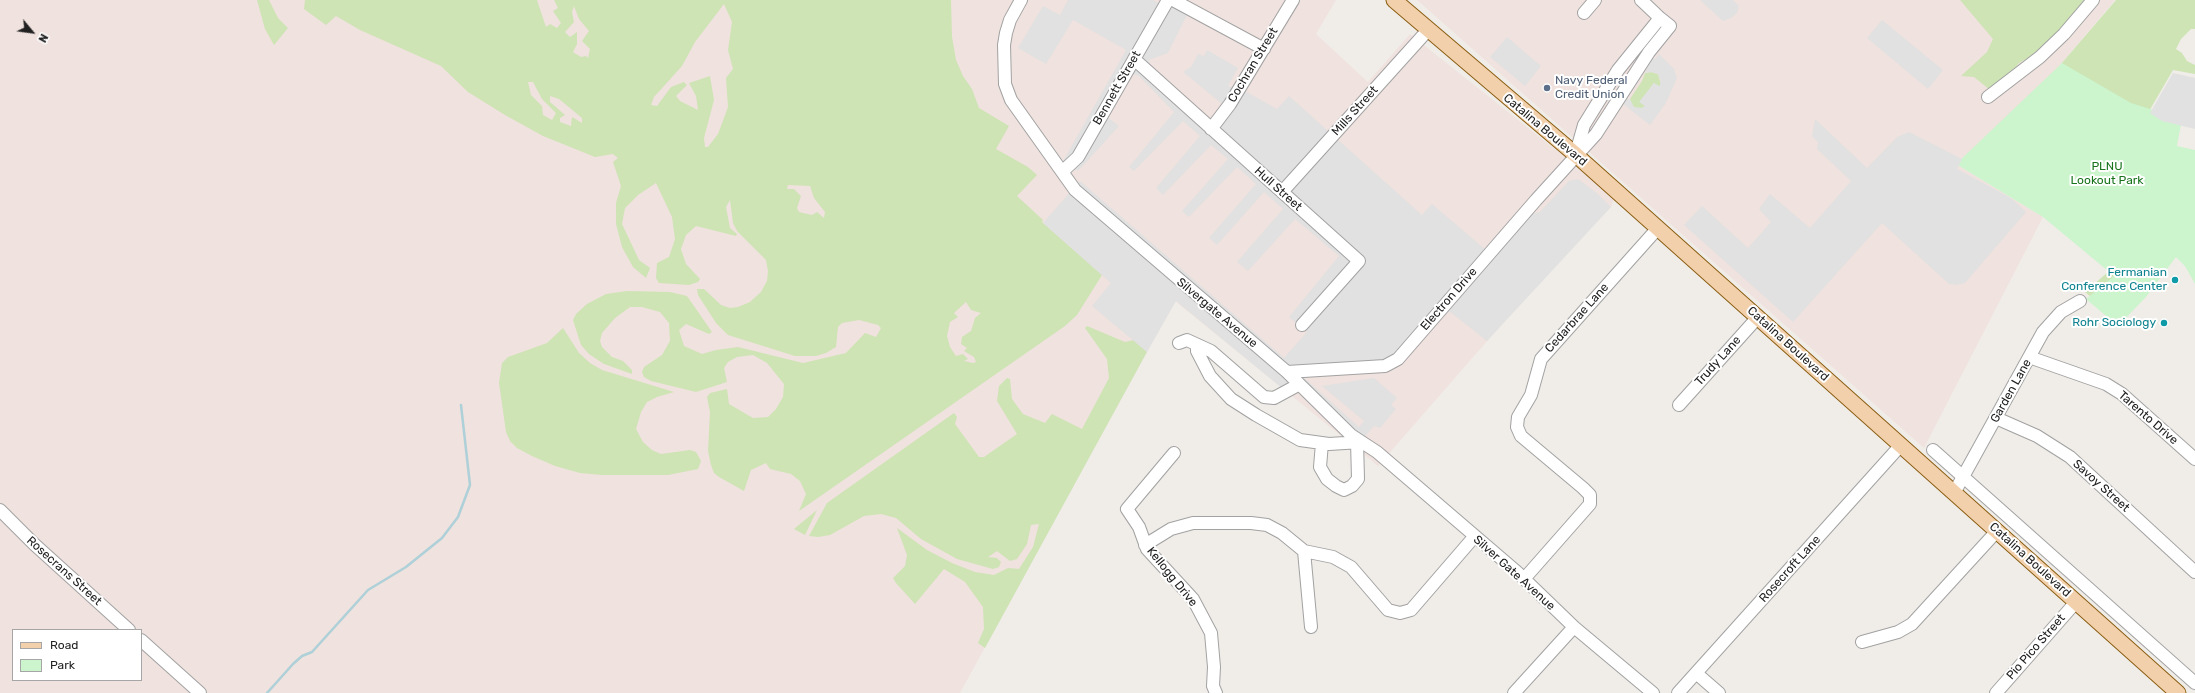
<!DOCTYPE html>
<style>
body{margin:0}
#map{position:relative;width:2195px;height:693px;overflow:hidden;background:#f0ede8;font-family:Rubik,sans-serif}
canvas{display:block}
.legend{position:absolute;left:12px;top:629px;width:130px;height:52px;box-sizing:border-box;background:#fff;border:1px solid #a6a6a6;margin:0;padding:5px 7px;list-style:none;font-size:12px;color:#212121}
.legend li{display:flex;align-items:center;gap:8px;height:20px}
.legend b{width:20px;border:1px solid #a6a6a6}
.north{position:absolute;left:12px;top:12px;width:40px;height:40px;-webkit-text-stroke:3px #fff;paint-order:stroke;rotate:119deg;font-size:11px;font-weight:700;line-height:16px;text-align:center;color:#212121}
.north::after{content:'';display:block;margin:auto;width:14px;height:18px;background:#212121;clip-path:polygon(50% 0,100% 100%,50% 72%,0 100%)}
</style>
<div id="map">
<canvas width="2195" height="693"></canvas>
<ul class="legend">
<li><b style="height:5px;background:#f2d0ac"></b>Road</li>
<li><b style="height:11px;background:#ccf4cd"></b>Park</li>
</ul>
<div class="north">N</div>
</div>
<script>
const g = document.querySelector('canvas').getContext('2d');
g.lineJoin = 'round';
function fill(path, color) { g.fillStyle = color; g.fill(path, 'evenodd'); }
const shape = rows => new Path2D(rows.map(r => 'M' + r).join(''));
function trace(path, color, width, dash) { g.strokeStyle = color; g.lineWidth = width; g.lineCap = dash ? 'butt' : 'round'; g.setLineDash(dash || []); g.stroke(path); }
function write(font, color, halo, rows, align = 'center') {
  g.font = font + ' Rubik,sans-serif'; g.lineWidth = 4; g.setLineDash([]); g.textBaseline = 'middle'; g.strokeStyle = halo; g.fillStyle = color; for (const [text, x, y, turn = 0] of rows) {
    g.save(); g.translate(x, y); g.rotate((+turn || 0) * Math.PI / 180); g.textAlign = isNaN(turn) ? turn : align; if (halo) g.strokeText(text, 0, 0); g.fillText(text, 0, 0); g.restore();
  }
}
fill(shape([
 [0,0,1336,0,1316,34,1368,82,1410,34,1615,197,1611,207,1530,292,1378,466,1175,301,960,693,0,693],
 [13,630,141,630,141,680,13,680],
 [1417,0,2115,0,2043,85,1956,164,2043,217,1924,448]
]), '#f0e2de');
fill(shape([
 [257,0,269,0,278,18,288,28,274,45,265,29],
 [305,0,537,0,546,27,550,24,557,28,561,23,553,11,558,8,554,0,951,0,952,37,956,60,963,76,972,89,979,108,1009,126,996,149,1028,167,1037,175,1017,196,1043,220,1042,222,1102,275,1077,315,1065,326,799,511,806,494,800,481,791,474,770,469,766,463,751,470,744,491,719,477,714,473,711,465,708,451,710,412,707,397,710,393,727,389,729,404,753,418,768,417,776,409,783,397,784,384,767,363,753,355,737,357,728,362,724,368,727,382,696,392,651,381,644,377,642,372,644,367,662,355,670,341,669,323,660,312,642,307,630,307,615,318,602,333,600,341,602,347,612,357,623,361,632,370,632,374,604,364,589,354,581,345,573,320,576,314,587,304,606,294,627,291,670,292,687,296,712,332,709,334,686,324,679,330,684,346,702,354,716,350,738,347,803,363,846,353,865,333,876,337,881,328,878,325,859,320,842,323,838,327,836,347,826,353,816,356,795,356,728,335,716,323,698,295,697,289,704,289,721,305,730,308,738,307,750,302,761,292,767,281,768,271,766,260,737,231,733,223,730,200,726,207,730,228,737,234,736,236,696,226,686,235,681,249,686,264,700,279,698,282,689,285,659,283,656,278,657,263,669,257,675,239,672,217,656,183,638,195,625,208,622,224,639,260,650,268,646,278,633,267,622,247,616,224,616,203,621,186,613,162,618,158,613,154,595,157,543,136,505,115,468,92,441,66,360,30,336,16,326,25,304,9],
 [724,4,732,22,728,50,733,69,726,78,728,107,718,134,708,147,705,147,704,138,714,100,710,76,689,83,696,96,698,110,680,101,676,96,687,85,684,82,671,87,657,106,651,105,654,97,682,66,695,42],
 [574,6,579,19,589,31,582,41,590,49,588,58,586,56,581,57,573,52,577,44,577,32,570,37,565,32,574,22,572,12],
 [528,82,533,82,542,99,556,113,552,120,543,115,542,106,531,95],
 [550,96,559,99,582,118,582,123,572,117,571,126,560,122,560,118,565,115,550,102],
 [788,185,810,186,814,198,825,212,824,218,817,212,812,215,799,212,797,208,801,196,794,189,787,189],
 [966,302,971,310,981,313,975,318,971,331,962,337,961,344,967,348,964,351,974,357,976,362,973,363,964,361,968,359,963,354,956,356,950,347,947,336,950,322,958,317,954,313],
 [1960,0,2089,0,2028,63,2024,60,2018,64,2013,73,1990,90,1974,77,1961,76,1987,52,1993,39],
 [2116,0,2195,0,2195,29,2191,29,2181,39,2176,49,2182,53,2187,61,2195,65,2195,74,2173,70,2148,113,2193,275,2175,254,2091,297,2085,292,2109,271,2061,64],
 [1651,72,1658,74,1661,84,1659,87,1654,83,1640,102,1645,106,1640,109,1635,108,1632,105,1630,99,1642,81,1645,73],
 [1087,326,1125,342,1134,340,1147,352,985,648,978,643,984,629,983,607,965,582,944,569,915,604,896,583,893,578,905,566,907,555,897,528,927,550,952,563,975,572,994,575,1008,568,1019,569,1033,547,1039,524,1031,525,1027,544,1017,559,1010,561,997,551,988,557,997,558,1001,562,999,567,993,569,957,559,921,539,896,518,881,514,864,516,830,535,818,537,809,536,827,503,954,413,957,417,955,424,979,457,984,457,1017,434,997,401,999,386,1007,378,1010,379,1012,399,1023,414,1045,423,1052,414,1082,429,1109,378,1107,359,1085,328],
 [563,328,579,353,590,363,602,370,674,392,657,397,647,402,641,412,636,429,643,442,652,450,661,454,690,450,696,452,701,461,698,469,668,475,602,475,580,473,555,466,532,456,517,448,510,441,506,432,499,383,502,363,508,357,547,343],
 [817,510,805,535,794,529]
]), '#cee4b5');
fill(shape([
 [2062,63,2131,103,2182,119,2177,146,2195,150,2195,284,2185,266,2176,257,2146,297,2118,326,2086,299,2114,276,2043,217,1956,164]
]), '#ccf4cd');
fill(shape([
 [1068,0,1153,0,1162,5,1165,0,1186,0,1268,47,1263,56,1188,13,1168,53,1149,60,1151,68,1209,120,1222,104,1183,72,1191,67,1198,54,1204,56,1207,50,1238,68,1228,86,1245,91,1277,109,1289,96,1422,215,1432,204,1493,256,1528,215,1540,212,1569,181,1578,179,1598,194,1611,207,1487,341,1449,311,1401,362,1303,377,1359,427,1364,421,1322,386,1374,378,1397,398,1391,405,1396,409,1380,428,1374,426,1361,441,1298,384,1283,389,1176,301,1147,352,1092,306,1111,283,1043,223,1080,181,1284,358,1307,332,1289,317,1339,256,1295,219,1248,271,1237,262,1283,209,1264,192,1217,245,1209,238,1256,184,1237,167,1189,217,1182,211,1228,159,1211,145,1163,195,1156,188,1200,136,1183,121,1134,171,1129,167,1174,112,1139,76,1132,74,1106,116,1119,126,1079,170,1070,170,1062,163,1126,50,1073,20,1046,64,1018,48,1043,6,1060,15],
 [1700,0,1733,0,1739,6,1737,13,1731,18,1723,21],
 [1882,20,1943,70,1928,89,1867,38],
 [1507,37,1541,66,1525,86,1490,57],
 [1659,54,1674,69,1677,78,1666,103,1650,125,1623,104,1626,98,1630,99,1634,107,1642,108,1645,106,1639,102,1654,83,1659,86,1660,85,1661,81,1658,74,1651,72,1645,73,1652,58,1655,59],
 [2173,73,2195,78,2195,129,2162,121,2150,113],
 [1815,119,1867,168,1897,137,1909,132,1962,159,1957,169,2011,198,2026,212,1965,283,1957,285,1949,284,1882,223,1793,322,1684,225,1702,206,1748,248,1771,222,1759,209,1770,194,1810,228,1851,181,1817,149,1818,142,1812,136]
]), '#e1e1e1');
trace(shape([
 [267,693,293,664,302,656,312,652,368,590,406,567,442,538,458,517,470,485,461,405]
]), '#aed0d8', 2.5);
const minor = shape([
 [1021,0,1010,20,1006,33,1004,45,1005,84,1011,100,1075,190,1287,372,1351,435,1377,452,1517,572,1574,627,1653,693],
 [1173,0,1264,49],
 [1584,13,1595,0],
 [1134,59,1359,261,1302,325],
 [1988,97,2040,57,2064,34,2093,0],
 [1211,129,1230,104,1293,0],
 [1576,153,1584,125,1618,70,1660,18,1641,0],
 [1063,171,1078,157,1168,0],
 [1282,192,1428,30],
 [1179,343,1187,340,1211,351,1264,397,1274,398,1298,385],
 [1197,345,1197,351,1210,376,1231,399,1256,415,1300,440,1329,444,1361,442],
 [2029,357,2106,384,2122,394,2195,459],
 [1287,372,1385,366,1398,359,1536,200,1596,134,1649,52,1670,26,1660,18],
 [1679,405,1758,317],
 [1996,418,2037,436,2070,457,2195,572],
 [1322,443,1320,467,1327,479,1336,486,1344,490,1352,486,1358,479,1357,441],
 [1933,450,2195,683],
 [1174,453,1127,509,1139,527,1147,549,1193,599,1211,633,1214,667,1213,686,1216,693],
 [1954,493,2043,332,2061,312,2080,301],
 [0,510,34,544,129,630],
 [1145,545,1171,529,1193,523,1251,523,1267,525,1282,533,1304,551,1333,557,1351,567,1388,610,1400,613,1411,610,1474,537],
 [1304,551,1311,627],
 [1524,579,1590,504,1590,495,1583,488,1521,436,1517,427,1518,417,1531,395,1541,359,1658,228],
 [141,640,200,693],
 [1862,642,1898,632,1912,624,1997,531],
 [1696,673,1719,693],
 [1514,693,1574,627],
 [1678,693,1901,445],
 [1996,693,2076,602]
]);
const major = shape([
 [1394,0,1576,155,2178,693]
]);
trace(minor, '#a2a2a2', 14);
trace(major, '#8b5e12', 17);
trace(minor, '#fff', 12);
trace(major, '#f2d0ac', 15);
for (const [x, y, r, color] of [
 [1547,88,4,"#5c6f8a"],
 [2175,280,4,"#0f9aa8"],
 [2164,323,4,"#0f9aa8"]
]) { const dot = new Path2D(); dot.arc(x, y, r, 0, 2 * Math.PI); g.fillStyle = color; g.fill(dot); trace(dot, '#fff', 1.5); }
write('12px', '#212121', '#fff', [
 ["Cochran Street",1253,65,-59],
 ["Bennett Street",1117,88,-60],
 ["Mills Street",1355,111,-48],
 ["Catalina Boulevard",1545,130,40],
 ["Hull Street",1278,189,42],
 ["Electron Drive",1449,299,-49],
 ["Silvergate Avenue",1217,313,40],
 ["Cedarbrae Lane",1577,318,-48],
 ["Catalina Boulevard",1788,344,42],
 ["Trudy Lane",1718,361,-48],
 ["Garden Lane",2011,391,-61],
 ["Tarento Drive",2148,418,41],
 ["Savoy Street",2101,486,42],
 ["Catalina Boulevard",2030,560,42],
 ["Rosecroft Lane",1790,569,-48],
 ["Rosecrans Street",64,571,42],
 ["Silver Gate Avenue",1514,573,42],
 ["Kellogg Drive",1172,577,51],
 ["Pio Pico Street",2036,647,-49]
]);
write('12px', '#4e5e75', '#fff', [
 ["Navy Federal",1555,81],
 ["Credit Union",1555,95]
], 'left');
write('12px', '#19741d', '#fff', [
 ["PLNU",2107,167],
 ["Lookout Park",2107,181]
]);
write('12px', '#0d838f', '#fff', [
 ["Fermanian",2167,273],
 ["Conference Center",2167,287],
 ["Rohr Sociology",2156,323]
], 'right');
</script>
